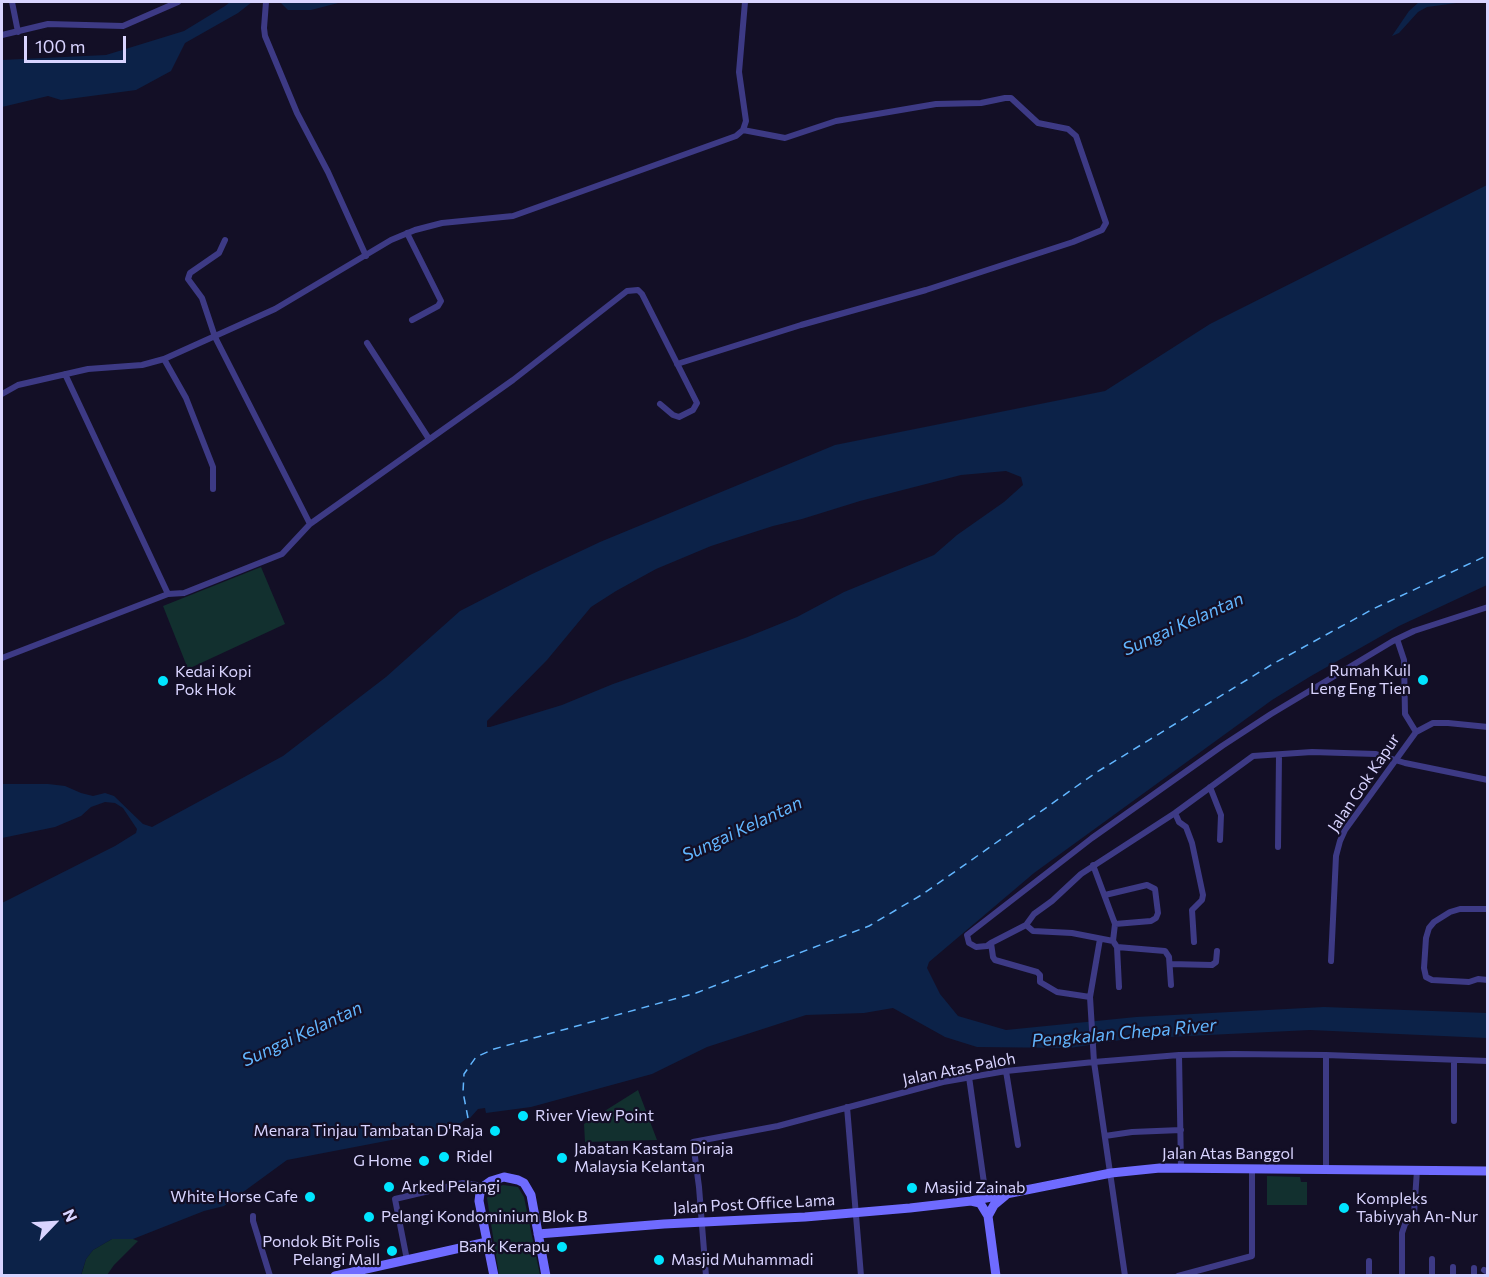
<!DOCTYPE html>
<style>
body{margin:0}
#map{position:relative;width:1489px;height:1277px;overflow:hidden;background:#130f26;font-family:Commissioner,sans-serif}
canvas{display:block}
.frame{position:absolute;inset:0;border:3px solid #d9d4ff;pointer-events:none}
.north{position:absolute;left:24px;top:1193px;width:60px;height:60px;-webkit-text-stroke:4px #130f26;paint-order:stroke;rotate:65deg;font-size:16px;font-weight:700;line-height:24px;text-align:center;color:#d9d4ff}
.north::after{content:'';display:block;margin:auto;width:21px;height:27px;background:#d9d4ff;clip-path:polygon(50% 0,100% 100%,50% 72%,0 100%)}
.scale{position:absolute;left:24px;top:36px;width:102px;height:27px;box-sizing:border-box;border:3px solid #d9d4ff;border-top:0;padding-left:8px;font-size:18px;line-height:21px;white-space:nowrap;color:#d9d4ff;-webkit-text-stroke:4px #130f26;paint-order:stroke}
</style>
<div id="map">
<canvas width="1489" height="1277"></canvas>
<div class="frame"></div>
<div class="north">N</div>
<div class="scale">100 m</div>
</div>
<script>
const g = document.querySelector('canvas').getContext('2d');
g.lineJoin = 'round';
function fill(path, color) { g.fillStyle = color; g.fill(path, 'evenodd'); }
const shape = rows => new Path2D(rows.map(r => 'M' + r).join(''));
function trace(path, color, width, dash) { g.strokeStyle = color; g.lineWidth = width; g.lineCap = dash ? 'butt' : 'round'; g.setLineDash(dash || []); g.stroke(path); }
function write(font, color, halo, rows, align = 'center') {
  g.font = font + ' Commissioner,sans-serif'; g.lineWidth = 4.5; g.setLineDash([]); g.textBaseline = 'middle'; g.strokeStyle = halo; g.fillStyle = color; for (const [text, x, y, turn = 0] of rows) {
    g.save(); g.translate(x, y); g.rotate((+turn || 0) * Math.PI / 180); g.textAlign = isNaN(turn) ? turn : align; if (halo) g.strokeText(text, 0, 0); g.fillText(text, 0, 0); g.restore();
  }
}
fill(shape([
 [261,567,285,624,188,669,163,606],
 [638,1090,657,1140,585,1142,584,1124],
 [1267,1176,1300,1177,1301,1182,1307,1182,1307,1205,1267,1205],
 [503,1185,518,1187,524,1197,540,1275,499,1275,487,1198,493,1189],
 [118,1238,133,1239,138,1241,114,1265,107,1275,81,1276,86,1259,93,1250,112,1239]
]), '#12302f');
fill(shape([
 [230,2,252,2,238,13,185,43,171,71,136,90,61,100,48,96,2,107,2,60,106,55,184,31,225,6],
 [280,2,296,3,342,2,311,10,288,10],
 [1419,2,1464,2,1427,7,1418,12,1399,33,1392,36,1409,11],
 [1487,185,1487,585,1399,626,1311,676,1272,700,1034,873,929,962,927,968,940,994,958,1016,1006,1030,1136,1017,1324,1007,1487,1013,1487,1038,1310,1030,1127,1039,1070,1048,977,1047,945,1037,893,1008,864,1013,806,1015,707,1047,652,1074,531,1107,486,1113,485,1108,478,1109,470,1118,466,1119,454,1128,287,1160,224,1206,204,1211,133,1239,112,1239,93,1250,86,1259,81,1275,2,1275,2,903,115,846,136,833,137,829,123,808,115,803,105,802,91,807,81,816,55,827,2,838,2,784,48,784,65,786,81,793,93,796,105,793,114,796,143,824,152,827,283,756,386,677,460,611,530,575,600,542,835,445,1105,391,1210,324],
 [1006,471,1021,477,1023,485,1004,502,957,535,934,555,844,592,797,617,745,638,613,684,562,705,490,727,487,727,487,721,547,660,591,607,616,591,656,569,711,546,773,526,802,519,860,501,961,475]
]), '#0c2248');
trace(shape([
 [468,1118,463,1092,464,1074,476,1057,494,1049,696,993,869,926,923,894,1097,772,1271,665,1373,609,1488,555]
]), '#62b6ff', 1.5, [8, 6]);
trace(shape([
 [12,2,18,32],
 [266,2,264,28,265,36,297,113,328,172,366,256],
 [2,35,48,24,123,26,178,2],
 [407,233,441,301,438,306,412,320],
 [225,240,219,253,190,273,188,279,202,298,215,337,310,524],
 [367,343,429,439],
 [164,359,186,398,213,467,213,489],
 [677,364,801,325,926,290,1073,242,1102,230,1106,223,1076,136,1068,129,1038,123,1011,98,1005,98,981,103,936,104,836,121,785,138,743,130],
 [65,374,168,594],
 [2,394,18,385,88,369,142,365,164,359,275,309,391,240,415,230,442,223,513,216,736,136,743,130,746,121,739,72,745,2],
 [1397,639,1404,660,1405,714,1416,732],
 [2,658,168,594,184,593,282,554,310,524,513,380,627,291,638,290,642,294,697,403,693,410,679,417,673,415,660,404],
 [1210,787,1221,815,1220,840],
 [1175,813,1179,822,1186,827,1192,843,1203,895,1202,900,1192,910,1194,942],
 [1278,847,1279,755],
 [1093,865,1115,924,1113,941,1117,947,1119,987],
 [1105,895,1147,885,1155,889,1158,913,1156,918,1151,921,1115,924],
 [1488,909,1460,909,1450,912,1434,922,1429,928,1426,938,1424,968,1426,977,1432,980,1469,982,1478,979,1488,980],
 [1026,925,991,943,993,957,995,960,1037,972,1040,975,1040,982,1057,992,1090,997],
 [1100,939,1090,997,1094,1062,1125,1276],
 [1113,941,1072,933,1033,931,1026,925,1034,914,1052,901,1081,874,1175,813,1253,756,1312,752,1376,754,1405,763,1488,780],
 [991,943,987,946,976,947,969,943,967,935,1092,838,1222,746,1271,714,1393,641,1414,631,1488,607],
 [1117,947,1165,951,1169,957,1171,985],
 [1331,961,1336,856,1340,841,1345,830,1416,732,1433,723,1448,723,1488,727],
 [1170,964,1212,965,1216,962,1217,951],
 [1179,1055,1181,1168],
 [1326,1055,1326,1169],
 [1454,1060,1454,1121],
 [1006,1071,1018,1145],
 [969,1077,986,1197],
 [847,1107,861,1276],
 [1105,1136,1132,1132,1181,1130],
 [253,1216,253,1221,270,1276],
 [1432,1259,1432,1276],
 [407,1260,395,1199,463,1183,484,1186],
 [1369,1261,1369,1276],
 [1453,1267,1453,1276],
 [1474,1268,1474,1276],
 [1484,1270,1488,1272],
 [706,1276,699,1187,693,1142,778,1126,943,1082,1006,1071,1094,1062,1179,1055,1234,1054,1326,1055,1488,1061],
 [1178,1276,1252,1256,1252,1168],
 [1402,1276,1402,1233,1405,1224,1414,1214,1417,1170]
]), '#3d3a85', 6);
trace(shape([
 [971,1201,980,1203,988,1216,996,1276],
 [988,1216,994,1205,1006,1195],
 [538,1234,664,1224,805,1217,910,1208,971,1201,1111,1173,1160,1168,1488,1171],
 [335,1276,487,1242],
 [494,1276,479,1201,480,1193,484,1186,491,1181,504,1177,518,1180,524,1183,531,1195,546,1276]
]), '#6f6bff', 9);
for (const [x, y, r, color] of [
 [1423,680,6,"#00e5ff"],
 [163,681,6,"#00e5ff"],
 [523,1116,6,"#00e5ff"],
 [495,1131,6,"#00e5ff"],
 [444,1157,6,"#00e5ff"],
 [562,1158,6,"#00e5ff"],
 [424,1161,6,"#00e5ff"],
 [389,1187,6,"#00e5ff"],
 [912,1188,6,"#00e5ff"],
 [310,1197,6,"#00e5ff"],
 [1344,1208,6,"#00e5ff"],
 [369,1217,6,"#00e5ff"],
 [562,1247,6,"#00e5ff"],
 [392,1251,6,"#00e5ff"],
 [659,1260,6,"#00e5ff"]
]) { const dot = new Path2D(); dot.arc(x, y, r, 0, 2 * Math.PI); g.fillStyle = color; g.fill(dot); trace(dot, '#130f26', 2); }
write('16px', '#d9d4ff', '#130f26', [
 ["Rumah Kuil",1411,671,"right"],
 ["Leng Eng Tien",1411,689,"right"],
 ["Kedai Kopi",175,672],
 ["Pok Hok",175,690],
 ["River View Point",535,1116],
 ["Menara Tinjau Tambatan D'Raja",483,1131,"right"],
 ["Jabatan Kastam Diraja",574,1149],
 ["Malaysia Kelantan",574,1167],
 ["Ridel",456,1157],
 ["G Home",412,1161,"right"],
 ["Arked Pelangi",401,1187],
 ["Masjid Zainab",924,1188],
 ["White Horse Cafe",298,1197,"right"],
 ["Kompleks",1356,1199],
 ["Tabiyyah An-Nur",1356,1217],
 ["Pelangi Kondominium Blok B",381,1217],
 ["Pondok Bit Polis",380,1242,"right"],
 ["Pelangi Mall",380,1260,"right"],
 ["Bank Kerapu",550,1247,"right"],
 ["Masjid Muhammadi",671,1260]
], 'left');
write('16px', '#d9d4ff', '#130f26', [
 ["Jalan Gok Kapur",1364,783,-56],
 ["Jalan Atas Paloh",959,1069,-11],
 ["Jalan Atas Banggol",1228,1154],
 ["Jalan Post Office Lama",754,1204,-3]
]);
write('italic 18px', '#62b6ff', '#130f26', [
 ["Sungai Kelantan",1183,624,-24],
 ["Sungai Kelantan",742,829,-25],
 ["Pengkalan Chepa River",1124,1033,-5],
 ["Sungai Kelantan",302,1034,-25]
]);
</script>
